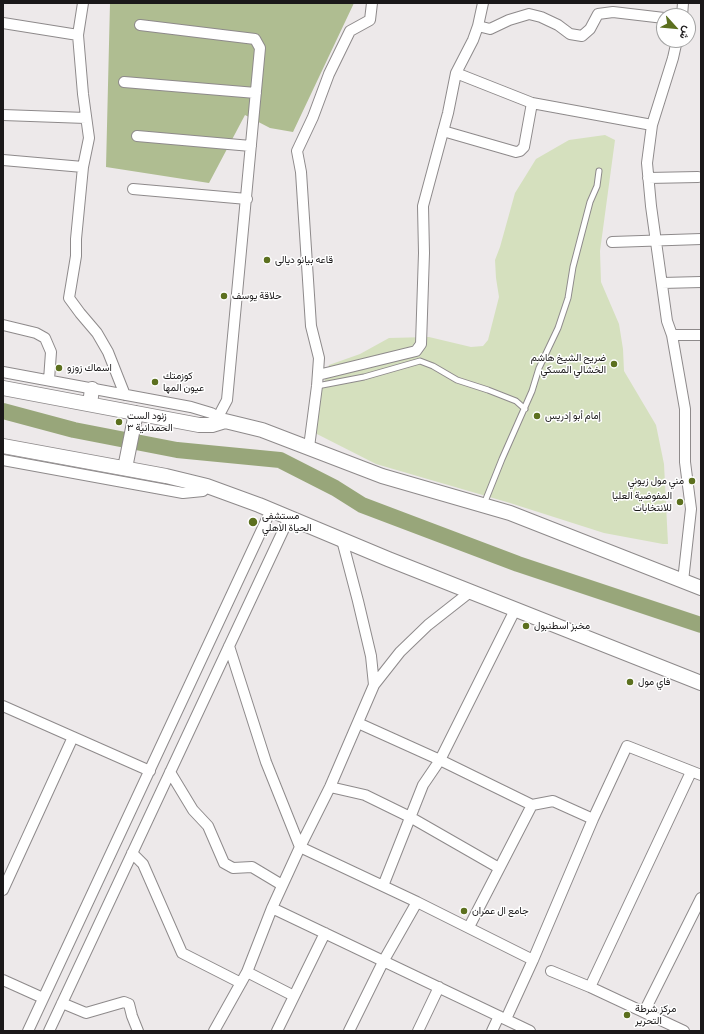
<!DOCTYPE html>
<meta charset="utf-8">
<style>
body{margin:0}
#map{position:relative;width:704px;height:1034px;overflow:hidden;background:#ede9ea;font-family:Manrope,Vazirmatn,sans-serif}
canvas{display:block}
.frame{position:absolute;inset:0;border:4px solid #1a1819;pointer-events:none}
.north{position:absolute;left:656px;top:8px;width:40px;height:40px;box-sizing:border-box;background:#fff;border:1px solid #a3a3a3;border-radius:50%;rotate:117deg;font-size:11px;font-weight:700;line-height:16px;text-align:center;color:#1a1819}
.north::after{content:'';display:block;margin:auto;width:14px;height:18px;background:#5c701f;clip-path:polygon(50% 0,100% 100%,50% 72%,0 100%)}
</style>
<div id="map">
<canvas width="704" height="1034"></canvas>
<div class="frame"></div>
<div class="north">ش</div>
</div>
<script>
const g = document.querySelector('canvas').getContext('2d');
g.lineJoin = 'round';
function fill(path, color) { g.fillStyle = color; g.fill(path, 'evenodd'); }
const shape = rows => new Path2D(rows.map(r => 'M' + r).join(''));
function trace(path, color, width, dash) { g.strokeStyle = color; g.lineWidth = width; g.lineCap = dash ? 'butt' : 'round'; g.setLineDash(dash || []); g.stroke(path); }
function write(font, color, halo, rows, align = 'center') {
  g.font = font + ' Manrope,Vazirmatn,sans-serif'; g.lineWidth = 3; g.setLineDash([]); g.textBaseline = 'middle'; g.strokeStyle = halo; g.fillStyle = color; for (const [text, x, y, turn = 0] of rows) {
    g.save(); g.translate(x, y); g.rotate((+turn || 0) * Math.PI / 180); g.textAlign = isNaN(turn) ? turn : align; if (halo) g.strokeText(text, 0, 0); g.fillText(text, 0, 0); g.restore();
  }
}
fill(shape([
 [605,135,615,140,600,251,601,282,619,324,623,349,624,371,656,425,664,464,668,544,663,544,604,533,510,503,376,464,313,432,322,390,329,365,360,354,389,338,429,337,471,347,483,346,488,340,499,297,496,278,495,260,500,247,515,193,536,159,569,140]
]), '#d5e0be');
fill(shape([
 [110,3,354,3,293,132,270,128,245,115,209,183,106,167]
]), '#afbd91');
trace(shape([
 [3,411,74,430,177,450,280,460,335,488,362,505,518,564,701,625]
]), '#98a67a', 16);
const lane = shape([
 [317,386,364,377,420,361,433,366,457,380,488,390,516,401,525,409],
 [484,504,502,459,532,391,539,368,558,328,568,298,573,267,590,202,597,186,599,171]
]);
const street = shape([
 [83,3,78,35,83,94,89,138,83,167,76,239,76,256,69,298,80,313,97,333,108,352,125,395],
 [682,16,683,3],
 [3,23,78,35],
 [140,25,255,39,260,48,227,400,218,417],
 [478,26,490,29,509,20,529,14,541,17,558,25,570,34,582,36,590,29,598,14,613,12,664,18],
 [677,40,673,58,652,125,647,163,651,206,667,321,672,335,685,409,685,462,691,509,683,581],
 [456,73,532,103,652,125],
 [124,82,256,93],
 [3,115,86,118],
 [443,131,516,152,520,151,524,147,532,103],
 [137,136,251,146],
 [3,160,83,167],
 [648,178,698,177],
 [133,189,247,199],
 [612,242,701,239],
 [662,283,701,282],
 [3,325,36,333,45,338,51,352,49,380],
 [672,335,701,335],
 [3,372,191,407,211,413,224,420],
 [318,375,416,351,421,344,424,253,423,206,448,113,456,73,473,40,478,26,483,3],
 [309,447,317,386,319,358,311,326,301,172,297,151,313,117,329,74,350,31,370,20,372,3],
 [3,460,183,493,203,491,207,486],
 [342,540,358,601,371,656,374,685],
 [229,646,266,762,300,847,417,902,533,960],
 [3,706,150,771],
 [358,723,440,760,532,805],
 [170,772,193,810,208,826,224,863,233,868,252,867,282,885],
 [330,787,365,795,410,817,499,868],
 [132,853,143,864,182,953,241,983],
 [383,886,423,785,440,760,515,610],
 [3,890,73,737],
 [272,908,530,1031],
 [469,927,532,805,553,801,593,819],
 [551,971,590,987,684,1031],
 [247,972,294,996],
 [3,980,43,998],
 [590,987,691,772],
 [62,1003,86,1013,124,1002,129,1004,132,1016,138,1031],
 [644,1012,701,898],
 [506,1019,533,960,593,819,627,746,701,775],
 [28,1031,271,510],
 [49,1031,289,518],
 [214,1031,247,972,272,908,300,847,330,787,374,685,400,652,428,625,470,592],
 [277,1031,325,933],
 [349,1031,384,960,417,902],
 [418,1031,439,987],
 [492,1031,499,1016]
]);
const secondary = shape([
 [3,388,199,425,212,425,225,421,262,430,382,476,510,513,701,588],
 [90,404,92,389],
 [3,446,166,476,207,486,259,505,388,559,701,683],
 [125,468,136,413]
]);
trace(lane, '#8e8a8b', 7);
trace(street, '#8e8a8b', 12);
trace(secondary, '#8e8a8b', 16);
trace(lane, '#fff', 5);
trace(street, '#fff', 10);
trace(secondary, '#fff', 14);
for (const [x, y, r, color] of [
 [267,260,4,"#5c701f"],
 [224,296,4,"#5c701f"],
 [614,364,4,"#5c701f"],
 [59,368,4,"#5c701f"],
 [155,382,4,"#5c701f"],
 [537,416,4,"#5c701f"],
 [119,422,4,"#5c701f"],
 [692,481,4,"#5c701f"],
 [680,502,4,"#5c701f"],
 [253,522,5,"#5c701f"],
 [526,626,4,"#5c701f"],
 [630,682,4,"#5c701f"],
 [464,911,4,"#5c701f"],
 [627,1015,4,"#5c701f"]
]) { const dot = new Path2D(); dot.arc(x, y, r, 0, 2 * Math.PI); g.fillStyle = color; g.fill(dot); trace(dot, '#fff', 1.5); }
write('10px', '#1a1819', '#fff', [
 ["قاعه بيانو ديالى",275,260],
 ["حلاقة يوسف",232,296],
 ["ضريح الشيخ هاشم",606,358,"right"],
 ["الخشالي المسكي",606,370,"right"],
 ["اسماك زوزو",67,368],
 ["كوزمتك",163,376],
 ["عيون المها",163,388],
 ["زنود الست",127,416],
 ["الحمدانية ٣",127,428],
 ["إمام أبو إدريس",545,416],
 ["مني مول زيوني",684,481,"right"],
 ["المفوضية العليا",672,496,"right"],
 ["للانتخابات",672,508,"right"],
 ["مستشفى",262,516],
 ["الحياة الاهلي",262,528],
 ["مخبز اسطنبول",534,626],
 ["فاي مول",638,682],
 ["جامع ال عمران",472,911],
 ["مركز شرطة",635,1009],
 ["التحرير",635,1021]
], 'left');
</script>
